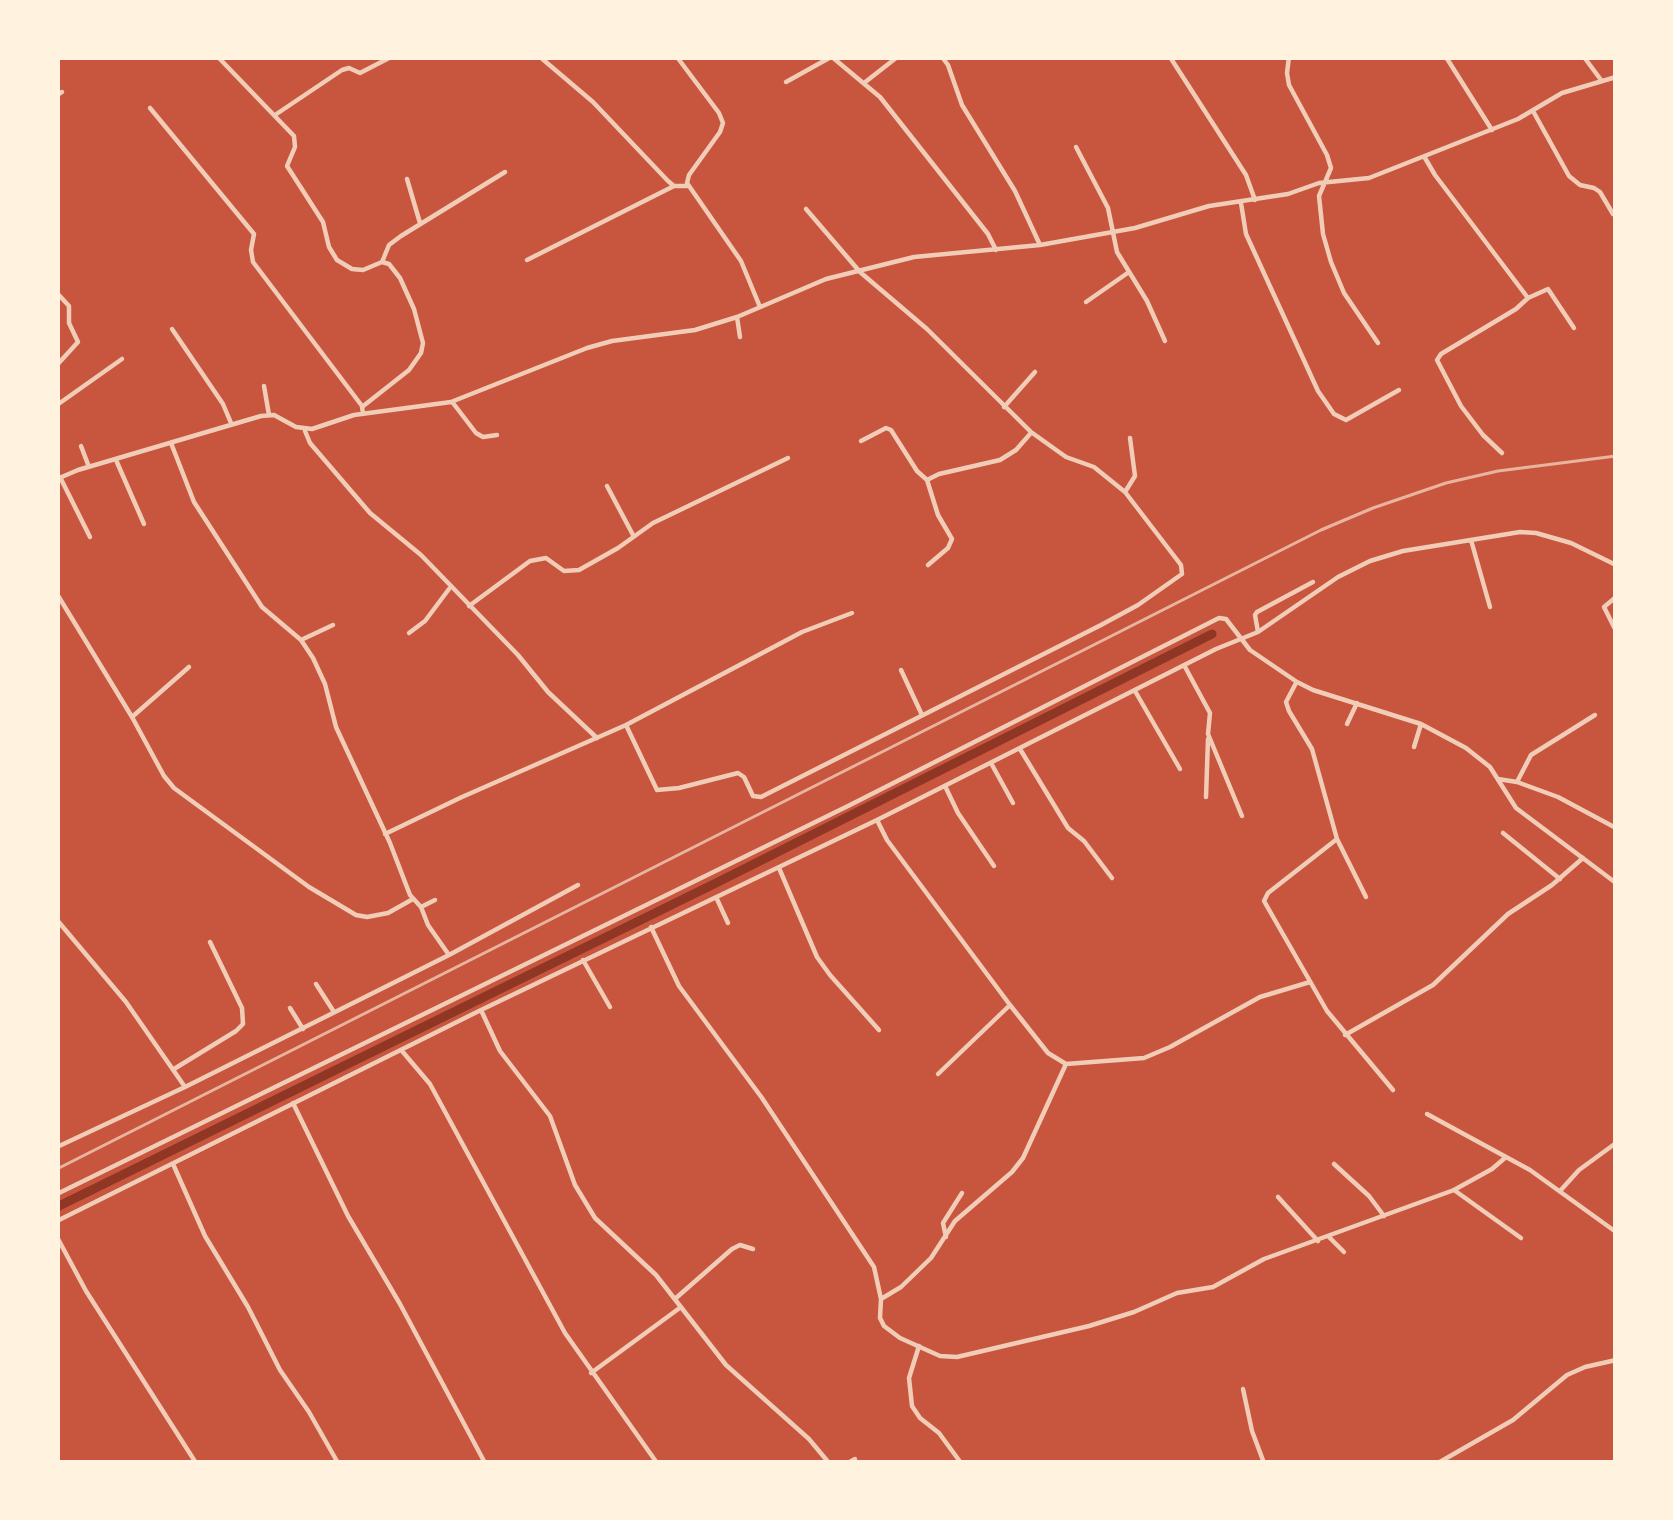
<!DOCTYPE html>
<style>
body{margin:0}
#map{position:relative;width:1673px;height:1520px;overflow:hidden;background:#c8553d;font-family:"Space Grotesk",sans-serif}
canvas{display:block}
.frame{position:absolute;inset:0;border:60px solid #fff3e0;pointer-events:none}
</style>
<div id="map">
<canvas width="1673" height="1520"></canvas>
<div class="frame"></div>
</div>
<script>
const g = document.querySelector('canvas').getContext('2d');
g.lineJoin = 'round';
const shape = rows => new Path2D(rows.map(r => 'M' + r).join(''));
function trace(path, color, width, dash) { g.strokeStyle = color; g.lineWidth = width; g.lineCap = dash ? 'butt' : 'round'; g.setLineDash(dash || []); g.stroke(path); }
trace(shape([
 [57,1207,716,883,1212,634]
]), '#8f3625', 9);
trace(shape([
 [218,57,294,136,295,147,287,166,323,222,329,247,337,260,352,269,363,270,382,262,389,264,400,278,414,309,423,343,421,353,409,370,362,407,363,413],
 [540,57,593,102,668,181,674,186,688,186],
 [677,57,719,113,723,123,720,132,689,175,687,183,741,261,760,307],
 [832,57,880,97,988,234,996,250],
 [942,57,948,65,962,105,1015,191,1040,245],
 [1170,57,1246,175,1255,200],
 [1289,57,1287,73,1289,85,1327,155,1331,168,1319,196,1323,234,1331,262,1344,293,1378,343],
 [1446,57,1492,130],
 [1584,57,1601,80],
 [786,82,831,57],
 [864,83,896,58],
 [57,95,62,92],
 [150,108,254,234,251,250,253,262,362,406],
 [1533,111,1569,176,1580,185,1594,188,1600,192,1613,214],
 [275,115,342,70,349,68,360,73,391,57],
 [1076,147,1108,208,1117,252,1147,301,1165,341],
 [1425,158,1435,175,1528,298,1516,309,1441,354,1437,360,1461,406,1483,435,1502,453],
 [407,179,420,223],
 [1241,203,1246,234,1318,391,1334,414,1346,420,1399,390],
 [527,260,674,186],
 [382,262,389,245,401,236,505,172],
 [57,293,69,306,69,323,78,342,57,365],
 [1528,298,1548,289,1574,328],
 [1086,302,1129,272],
 [737,317,740,337],
 [172,329,223,404,231,423],
 [264,386,269,415],
 [453,403,476,433,483,437,497,435],
 [57,405,122,359],
 [1004,407,1035,372],
 [305,431,310,443,370,513,421,555,518,655,548,692,597,738],
 [861,441,886,428,891,430,917,471,927,480],
 [171,443,194,502,262,607,301,640,313,658,325,684,336,727,390,843,410,895,421,907,435,900],
 [81,446,89,467],
 [116,460,144,524],
 [60,477,90,537],
 [57,479,78,470,261,416,274,415,296,427,312,429,354,415,451,402,587,348,612,341,695,330,737,317,826,279,914,257,1040,245,1135,228,1209,206,1288,194,1319,183,1369,178,1518,119,1562,93,1616,77],
 [607,486,633,535],
 [1125,492,1135,476,1130,438],
 [1471,540,1490,607],
 [928,565,948,548,952,539,938,515,927,480,939,474,1000,460,1016,450,1030,434],
 [57,594,132,717,164,776,174,788,309,887,356,915,367,917,388,913,413,899],
 [1616,597,1604,607,1616,631],
 [469,606,530,561,546,558,564,571,579,570,618,548,653,523,788,458],
 [1258,632,1255,615,1257,612,1313,582],
 [409,633,425,621,449,589],
 [301,640,333,625],
 [1184,665,1210,713,1208,734,1242,816],
 [901,670,922,715],
 [1296,683,1286,702,1289,711,1312,749,1337,839,1366,897],
 [1135,691,1180,769],
 [132,717,189,667],
 [1347,724,1357,703],
 [626,725,657,790,679,788,738,773,744,777,753,796,761,797,1101,625,1138,605,1182,574,1181,565,1125,492,1094,467,1066,457,1031,432,927,329,860,272,806,209],
 [1414,747,1421,724],
 [1020,749,1068,828,1084,841,1112,878],
 [991,763,1013,803],
 [1498,779,1517,782,1558,797,1616,828],
 [1517,782,1531,755,1595,715],
 [945,786,958,813,994,866],
 [1206,797,1208,739],
 [877,820,887,840,1010,1005,1048,1053,1066,1064,1144,1058,1170,1047,1260,997,1310,982],
 [1503,833,1560,879],
 [385,834,462,797,626,725,802,632,852,613],
 [1337,839,1268,893,1264,901,1327,1011,1393,1090],
 [779,868,817,957,830,975,879,1030],
 [716,897,728,923],
 [57,920,126,1002,185,1087],
 [651,927,679,986,762,1098,874,1267,881,1299,880,1318,884,1326,900,1338,940,1356,957,1357,1089,1326,1134,1312,1177,1293,1213,1287,1264,1259,1454,1190,1492,1169,1506,1157],
 [449,955,578,885],
 [583,960,610,1007],
 [316,984,334,1012],
 [290,1008,303,1029],
 [481,1010,500,1051,550,1116,575,1185,595,1218,656,1275,726,1365,809,1439,829,1463],
 [1345,1035,1433,985,1508,914,1552,885,1583,858],
 [402,1051,430,1084,565,1333,657,1463],
 [174,1069,236,1031,243,1024,242,1008,210,942],
 [938,1074,1010,1005],
 [293,1103,348,1216,400,1304,485,1463],
 [1427,1114,1530,1170,1616,1232],
 [57,1147,185,1087,449,955,428,925,421,907],
 [173,1164,205,1236,248,1307,280,1370,309,1412,338,1463],
 [1334,1164,1369,1196,1384,1216],
 [1454,1190,1521,1238],
 [1560,1191,1579,1170,1616,1143],
 [57,1194,850,805,1219,618,1226,619,1250,650,1297,682,1313,690,1421,724,1466,748,1490,767,1516,808,1616,883],
 [1278,1197,1318,1241],
 [57,1221,481,1010,877,820,1216,649,1258,632,1338,577,1370,561,1403,551,1520,532,1536,533,1571,543,1616,565],
 [57,1237,86,1291,196,1463],
 [946,1237,943,1223,962,1193],
 [1329,1237,1344,1252],
 [676,1298,732,1249,740,1245,753,1249],
 [881,1299,901,1287,931,1258,955,1221,1012,1172,1023,1158,1066,1064],
 [919,1346,909,1378,912,1406,920,1418,939,1433,961,1463],
 [591,1373,681,1307],
 [1243,1389,1252,1431,1264,1463],
 [848,1463,855,1459],
 [1438,1463,1513,1420,1567,1375,1585,1367,1616,1360]
]), '#f1ccb7', 4.5);
trace(shape([
 [57,1169,1321,530,1373,508,1446,483,1498,471,1616,456]
]), '#e9b49f', 3);
</script>
